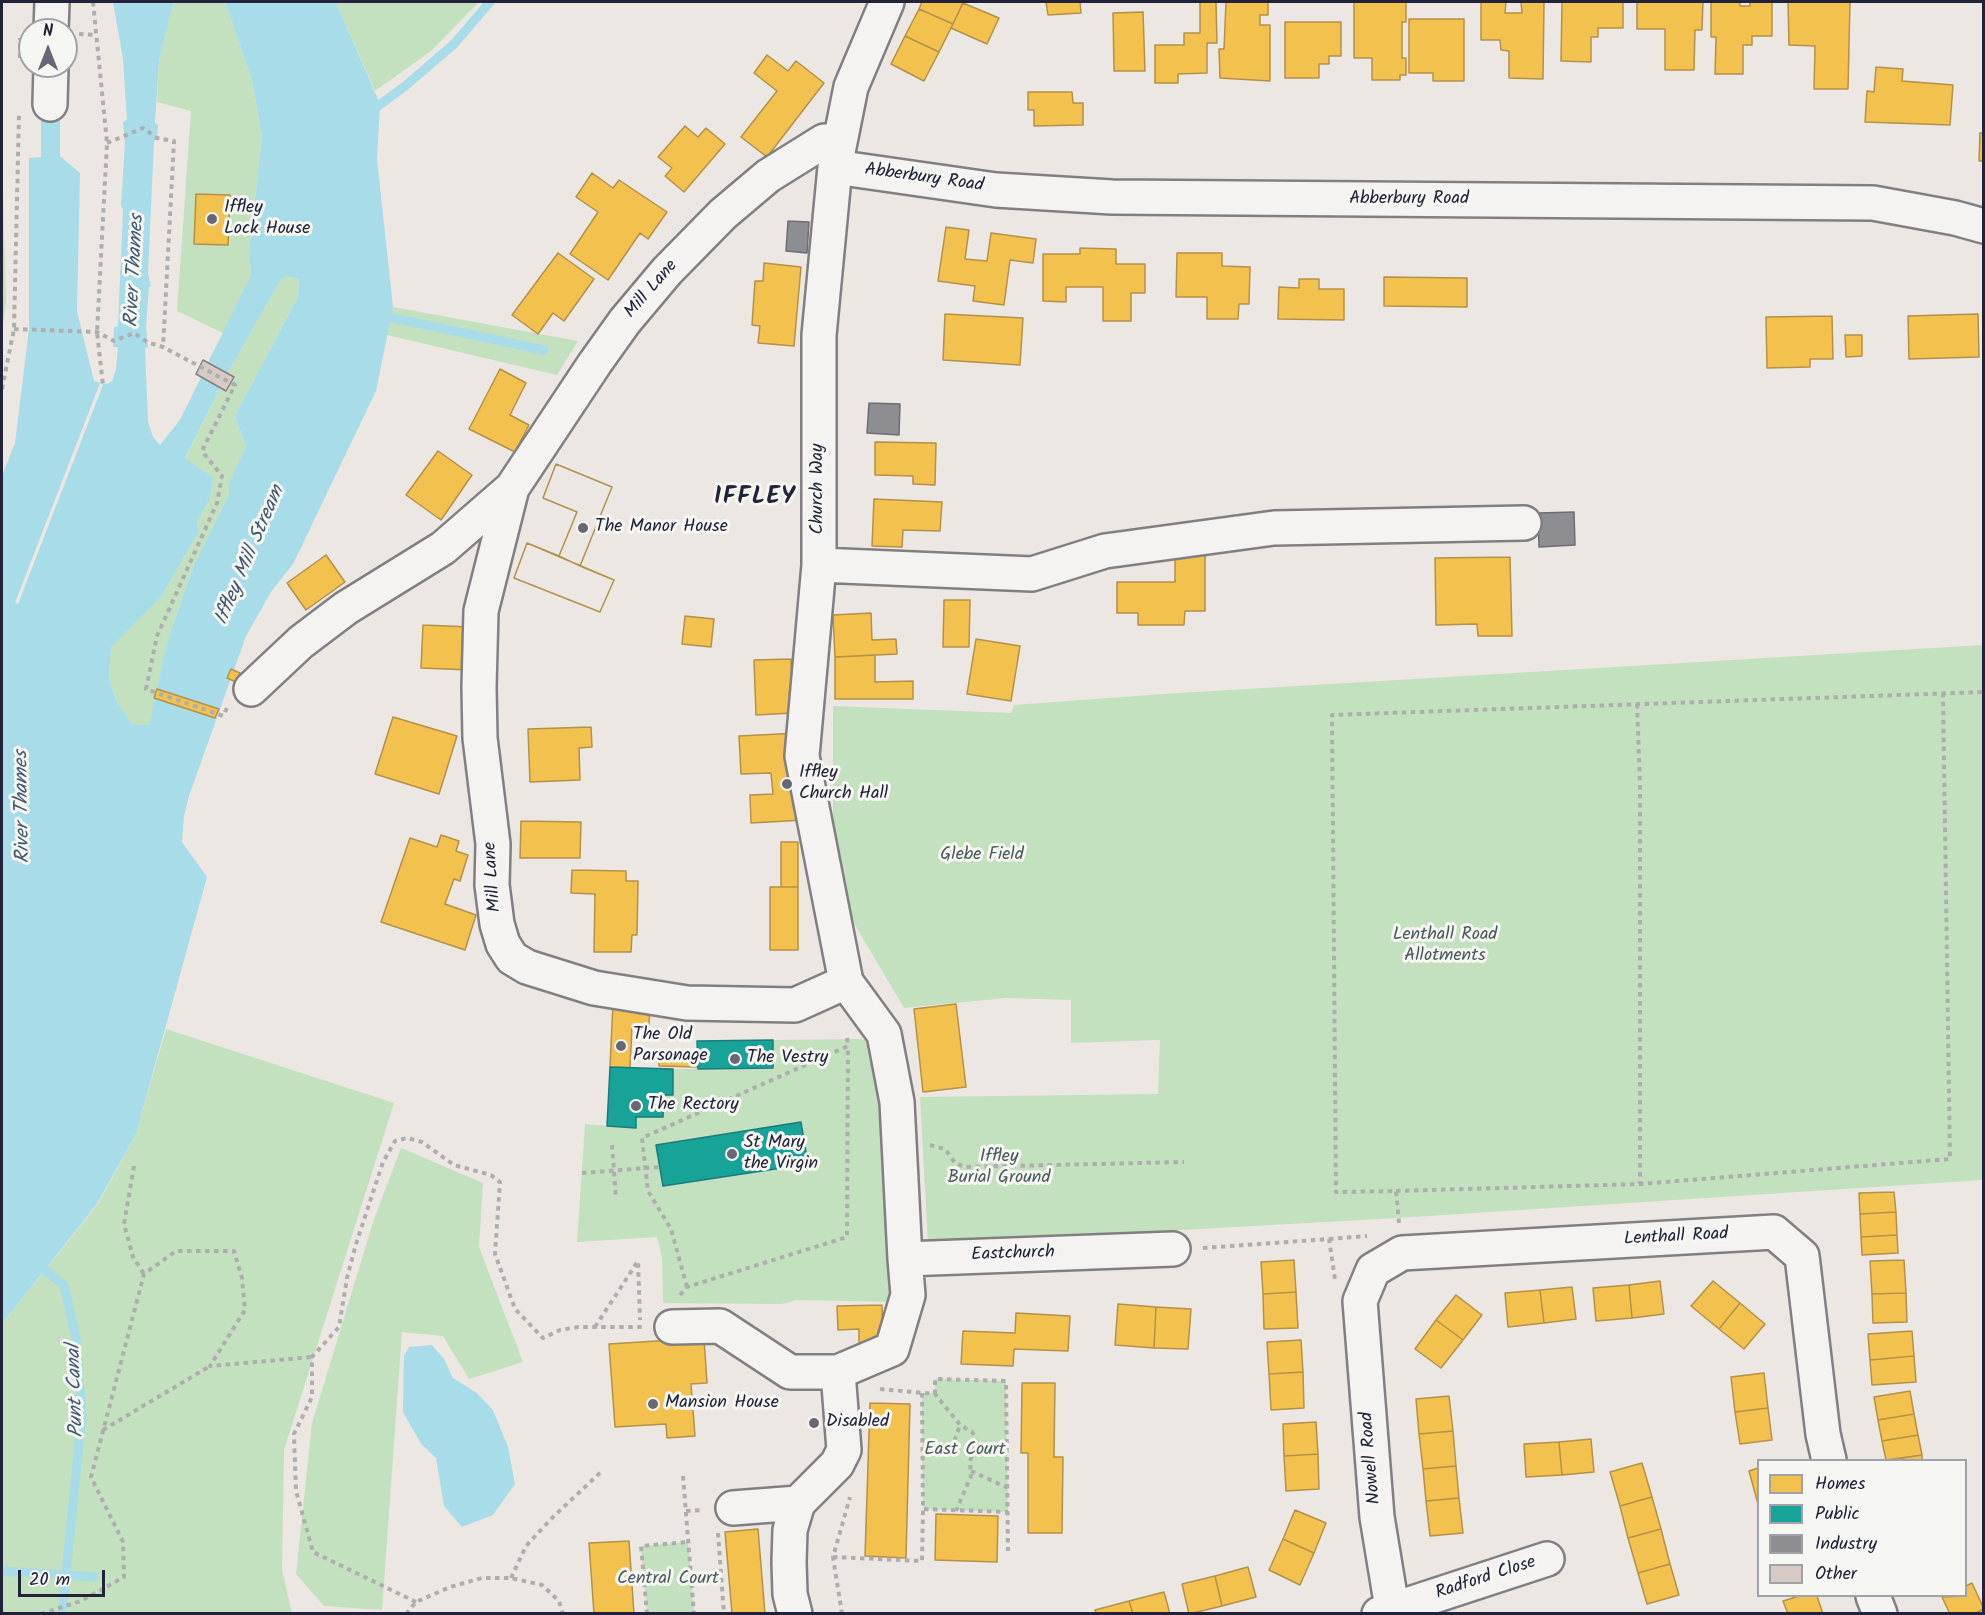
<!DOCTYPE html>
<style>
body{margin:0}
#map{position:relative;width:1985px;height:1615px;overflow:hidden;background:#ede7e3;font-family:Kalam,sans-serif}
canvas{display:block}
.frame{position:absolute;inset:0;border:3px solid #22223b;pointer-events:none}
.legend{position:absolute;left:1757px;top:1459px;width:210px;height:138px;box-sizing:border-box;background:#f6f6f2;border:2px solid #a1a1a9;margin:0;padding:8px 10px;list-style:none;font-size:18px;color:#22223b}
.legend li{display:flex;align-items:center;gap:12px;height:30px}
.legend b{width:30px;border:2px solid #a1a1a9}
.north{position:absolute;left:18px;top:18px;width:60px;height:60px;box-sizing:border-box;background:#f6f6f2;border:2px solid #a1a1a9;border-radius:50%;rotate:0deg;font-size:16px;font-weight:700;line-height:24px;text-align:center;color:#22223b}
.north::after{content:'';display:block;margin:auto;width:21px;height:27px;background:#696776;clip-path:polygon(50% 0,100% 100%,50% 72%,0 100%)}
.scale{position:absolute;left:18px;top:1570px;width:87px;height:27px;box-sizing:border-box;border:3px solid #22223b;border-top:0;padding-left:8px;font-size:18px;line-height:21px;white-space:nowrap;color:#22223b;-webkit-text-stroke:4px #f6f6f2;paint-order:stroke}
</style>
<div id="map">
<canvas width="1985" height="1615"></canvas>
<div class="frame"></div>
<ul class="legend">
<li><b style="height:16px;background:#f2c14e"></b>Homes</li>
<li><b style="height:16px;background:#17a398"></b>Public</li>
<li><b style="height:16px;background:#8d8d92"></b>Industry</li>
<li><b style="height:16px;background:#d7cac4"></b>Other</li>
</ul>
<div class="north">N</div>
<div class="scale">20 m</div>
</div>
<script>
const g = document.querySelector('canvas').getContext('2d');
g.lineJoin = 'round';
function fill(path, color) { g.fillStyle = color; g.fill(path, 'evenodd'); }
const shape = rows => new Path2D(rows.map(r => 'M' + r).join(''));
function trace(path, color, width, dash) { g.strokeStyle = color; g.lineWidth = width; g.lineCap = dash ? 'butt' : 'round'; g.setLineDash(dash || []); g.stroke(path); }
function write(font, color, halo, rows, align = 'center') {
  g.font = font + ' Kalam,sans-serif'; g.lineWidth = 6; g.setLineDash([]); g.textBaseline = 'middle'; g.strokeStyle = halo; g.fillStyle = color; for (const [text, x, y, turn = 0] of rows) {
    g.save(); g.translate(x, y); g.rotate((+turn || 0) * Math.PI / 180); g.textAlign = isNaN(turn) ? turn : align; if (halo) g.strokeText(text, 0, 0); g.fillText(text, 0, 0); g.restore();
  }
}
fill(shape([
 [174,2,225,2,252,80,262,137,249,252,251,275,223,333,177,311,191,111,157,102,159,61],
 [196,194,230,195,228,245,195,244],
 [336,2,479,2,431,51,375,91],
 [2,157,6,303,2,331],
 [287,275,299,279,298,297,235,416,246,446,230,484,229,495,194,565,167,642,149,726,132,724,116,700,109,678,111,646,161,597,199,531,197,522,210,499,213,478,185,459,224,380,281,279],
 [393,307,578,341,557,375,387,335],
 [1983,645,1983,1180,1398,1218,928,1244,920,1097,1158,1094,1160,1040,1071,1043,1071,1000,1006,998,904,1008,842,903,833,824,833,706,1011,713,1014,705,1163,694],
 [166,1029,394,1103,284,1450,282,1570,292,1613,2,1613,2,1324,98,1204,136,1134],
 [859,1039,880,1042,901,1302,796,1300,782,1304,663,1303,662,1258,657,1237,577,1242,585,1124,636,1128,636,1117,663,1117,664,1095,673,1094,673,1069,773,1068,773,1040],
 [401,1148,483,1183,479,1247,523,1362,469,1379,443,1336,402,1332,382,1610,324,1606,296,1574,312,1423,374,1219],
 [935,1379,1006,1381,1008,1512,923,1509,922,1393,935,1393],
 [688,1542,694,1613,647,1613,641,1546]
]), '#c3e0bf');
fill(shape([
 [113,2,174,2,159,61,155,123,158,125,157,138,154,142,148,274,151,286,149,287,146,326,148,347,145,348,148,421,153,437,160,445,180,420,251,275,249,252,262,137,252,80,225,2,336,2,380,104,377,159,393,307,376,391,293,564,271,592,246,636,189,796,184,816,182,842,207,877,136,1134,97,1204,2,1324,2,476,15,443,29,329,29,158,41,157,41,104,60,104,60,156,80,173,77,311,94,381,107,384,112,381,116,369,118,347,113,347,114,327,118,326,123,209,121,206,125,143,123,122,127,120,123,59],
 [287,276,299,279,298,297,235,416,246,446,229,484,229,495,194,565,167,642,149,725,132,724,116,700,109,678,111,647,161,597,199,531,197,522,210,499,213,478,185,458,224,380,281,279],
 [432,1345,444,1359,453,1378,477,1393,493,1410,508,1447,515,1484,493,1515,462,1527,444,1506,436,1458,421,1444,403,1412,404,1356,409,1347]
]), '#a8dce8');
fill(shape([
 [100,383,103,385,18,604,15,603]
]), '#ede7e3');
const homes = shape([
 [922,2,959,2,963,3,953,24,919,9,922,2],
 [1046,2,1080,2,1081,13,1048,15,1046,2],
 [1200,2,1216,2,1217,43,1207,43,1207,73,1178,74,1178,83,1155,83,1155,45,1184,45,1184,33,1200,33,1200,2],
 [1226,2,1268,2,1268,15,1260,15,1260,25,1270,25,1270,81,1220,78,1219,49,1224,49,1226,2],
 [1354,2,1406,2,1406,22,1402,22,1402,58,1406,58,1406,75,1400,75,1400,80,1372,80,1372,58,1354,58,1354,2],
 [1481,2,1506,2,1505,13,1522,13,1521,2,1544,2,1543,79,1509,78,1509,51,1501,50,1500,40,1481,40,1481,2],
 [1562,2,1623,2,1623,28,1598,28,1598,37,1591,37,1591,62,1561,61,1562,2],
 [1637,2,1703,2,1702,30,1695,30,1694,70,1665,70,1665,29,1637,29,1637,2],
 [1711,2,1740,2,1740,6,1750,6,1750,2,1772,2,1772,36,1752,36,1752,45,1743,45,1743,74,1715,74,1716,37,1711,37,1711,2],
 [1788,2,1850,2,1848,89,1814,89,1815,46,1789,45,1788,2],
 [963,3,999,18,987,44,951,28,963,3],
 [919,9,953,24,939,52,905,36,919,9],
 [1143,12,1145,71,1114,71,1113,13,1143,12],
 [1409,19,1464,19,1464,81,1433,81,1433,73,1409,73,1409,19],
 [1285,22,1341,22,1341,56,1329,56,1329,64,1319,64,1319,78,1285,78,1285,22],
 [905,36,939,52,924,81,891,64,905,36],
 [767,55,788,71,796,61,824,83,767,157,741,137,777,91,754,73,767,55],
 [1876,67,1903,69,1902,81,1953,85,1950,125,1865,122,1867,91,1874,92,1876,67],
 [1028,92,1072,92,1073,103,1083,103,1083,125,1034,126,1034,110,1028,110,1028,92],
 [685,126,698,137,706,128,725,144,684,192,665,176,672,168,658,157,685,126],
 [1980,133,1984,133,1984,161,1979,161,1980,133],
 [592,173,613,188,619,180,667,212,648,239,640,233,608,280,570,254,598,212,576,197,592,173],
 [196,194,230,195,228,245,194,244,196,194],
 [946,227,969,230,965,259,987,261,991,233,1036,239,1033,263,1010,260,1004,305,973,301,975,286,938,281,946,227],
 [1080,248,1116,249,1116,264,1145,264,1145,293,1131,293,1131,321,1103,321,1103,287,1066,287,1066,302,1043,301,1043,254,1080,254,1080,248],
 [558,253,594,279,564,321,553,313,538,334,512,315,558,253],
 [1177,253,1222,253,1222,266,1250,267,1249,304,1239,304,1238,319,1207,319,1207,297,1176,297,1177,253],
 [764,263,801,267,794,346,758,343,760,326,752,325,755,281,763,281,764,263],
 [1384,277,1467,278,1467,307,1384,306,1384,277],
 [1299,279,1319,279,1319,289,1344,289,1344,320,1278,319,1279,287,1299,288,1299,279],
 [945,314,1023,318,1020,365,943,360,945,314],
 [1978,314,1979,357,1909,359,1908,316,1978,314],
 [1832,316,1833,359,1810,359,1810,367,1767,368,1766,317,1832,316],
 [1845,335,1862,335,1862,356,1846,357,1845,335],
 [500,369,526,383,510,415,529,425,515,452,469,429,500,369],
 [875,442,936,443,935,485,913,484,913,476,875,475,875,442],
 [438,451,472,475,441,520,406,495,438,451],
 [556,464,612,487,580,566,614,580,600,612,514,578,527,543,559,556,577,512,543,498,556,464],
 [556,464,612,487,580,566,559,556,577,512,543,498,556,464],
 [874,499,942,502,940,531,903,530,902,547,872,546,874,499],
 [527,543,614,580,600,612,514,578,527,543],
 [1175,547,1205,547,1205,611,1185,611,1184,625,1138,625,1138,613,1117,613,1117,582,1175,582,1175,547],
 [326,555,345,582,306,610,287,583,326,555],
 [1510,557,1512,636,1478,636,1477,624,1436,625,1435,558,1510,557],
 [944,600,970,600,969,647,943,647,944,600],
 [871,613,872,640,896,639,897,654,835,657,833,615,871,613],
 [685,616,714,619,711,647,682,644,685,616],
 [423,625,471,627,470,670,421,668,423,625],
 [976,639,1020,646,1011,701,967,694,976,639],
 [875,655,875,682,913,681,913,699,835,699,835,657,875,655],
 [791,659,793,713,756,715,754,660,791,659],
 [231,669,240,673,236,682,227,678,231,669],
 [157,689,219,709,215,718,154,698,157,689],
 [393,717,457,736,439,794,375,774,393,717],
 [591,727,592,747,579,748,580,780,530,782,528,729,591,727],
 [799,733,804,820,751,823,750,795,773,794,771,773,741,774,739,736,799,733],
 [521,821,581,822,580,858,520,858,521,821],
 [441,835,459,841,456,851,468,855,460,881,454,879,445,904,476,915,465,950,381,922,410,838,437,847,441,835],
 [781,842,798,842,798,887,781,887,781,842],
 [572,870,626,871,626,881,638,881,637,935,632,935,631,952,594,952,595,894,571,893,572,870],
 [770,887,798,887,798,950,770,950,770,887],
 [613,1003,650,1005,649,1026,632,1025,630,1068,610,1067,613,1003],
 [956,1004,966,1087,923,1092,914,1009,956,1004],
 [659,1051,697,1052,698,1067,659,1066,659,1051],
 [1894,1192,1896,1212,1860,1214,1859,1193,1894,1192],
 [1896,1212,1897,1235,1861,1237,1860,1214,1896,1212],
 [1897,1235,1898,1253,1862,1255,1861,1237,1897,1235],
 [1294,1260,1296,1292,1263,1294,1261,1262,1294,1260],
 [1904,1260,1906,1293,1872,1294,1870,1261,1904,1260],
 [1660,1281,1664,1314,1632,1318,1629,1285,1660,1281],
 [1713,1281,1740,1303,1719,1329,1691,1306,1713,1281],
 [1629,1285,1632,1318,1596,1321,1593,1288,1629,1285],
 [1572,1287,1576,1319,1544,1323,1540,1290,1572,1287],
 [1540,1290,1544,1323,1508,1327,1505,1293,1540,1290],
 [1296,1292,1298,1328,1264,1329,1263,1294,1296,1292],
 [1906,1293,1907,1322,1873,1323,1872,1294,1906,1293],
 [1456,1295,1482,1315,1463,1340,1436,1320,1456,1295],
 [1740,1303,1765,1324,1744,1349,1719,1329,1740,1303],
 [1118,1304,1156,1307,1154,1348,1115,1345,1118,1304],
 [882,1305,883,1342,859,1343,859,1329,838,1330,837,1306,882,1305],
 [1156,1307,1191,1309,1188,1349,1154,1348,1156,1307],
 [1016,1313,1070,1316,1068,1351,1014,1349,1013,1366,961,1364,963,1331,1015,1333,1016,1313],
 [1436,1320,1463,1340,1441,1368,1415,1349,1436,1320],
 [1912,1331,1914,1356,1870,1360,1868,1334,1912,1331],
 [704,1338,707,1383,691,1384,695,1436,667,1438,666,1424,615,1427,609,1344,704,1338],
 [1301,1340,1303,1372,1269,1374,1267,1342,1301,1340],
 [1914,1356,1916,1382,1872,1385,1870,1360,1914,1356],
 [1303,1372,1304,1408,1271,1410,1269,1374,1303,1372],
 [1764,1373,1768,1408,1735,1412,1731,1377,1764,1373],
 [1022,1383,1055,1383,1054,1457,1063,1457,1062,1533,1028,1533,1028,1453,1021,1453,1022,1383],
 [1910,1391,1914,1414,1878,1420,1874,1397,1910,1391],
 [1449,1396,1453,1431,1419,1434,1416,1399,1449,1396],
 [870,1403,910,1404,906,1558,865,1556,870,1403],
 [1768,1408,1772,1440,1740,1444,1735,1412,1768,1408],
 [1914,1414,1918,1435,1882,1441,1878,1420,1914,1414],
 [1316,1422,1318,1454,1284,1456,1283,1424,1316,1422],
 [1453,1431,1456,1466,1423,1469,1419,1434,1453,1431],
 [1918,1435,1922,1455,1886,1460,1882,1441,1918,1435],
 [1591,1439,1594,1472,1562,1475,1559,1442,1591,1439],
 [1559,1442,1562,1475,1526,1477,1524,1444,1559,1442],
 [1318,1454,1319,1489,1286,1491,1284,1456,1318,1454],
 [1922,1455,1922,1460,1890,1460,1922,1455],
 [1642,1463,1652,1497,1620,1506,1610,1472,1642,1463],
 [1456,1466,1459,1498,1426,1501,1423,1469,1456,1466],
 [1758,1468,1758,1504,1749,1471,1758,1468],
 [1652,1497,1661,1529,1628,1538,1620,1506,1652,1497],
 [1459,1498,1463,1533,1430,1536,1426,1501,1459,1498],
 [1295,1510,1326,1523,1314,1553,1283,1539,1295,1510],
 [936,1514,998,1516,997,1562,935,1560,936,1514],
 [758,1529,765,1614,732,1614,725,1532,758,1529],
 [1661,1529,1670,1564,1638,1573,1628,1538,1661,1529],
 [1283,1539,1314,1553,1300,1585,1269,1570,1283,1539],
 [629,1541,634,1614,594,1614,589,1543,629,1541],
 [1670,1564,1679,1595,1647,1604,1638,1573,1670,1564],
 [1248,1567,1256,1597,1222,1606,1215,1576,1248,1567],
 [1215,1576,1222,1606,1189,1614,1182,1584,1215,1576],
 [1972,1583,1984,1609,1974,1614,1950,1614,1942,1597,1966,1596,1966,1586,1972,1583],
 [1164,1592,1170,1614,1133,1614,1129,1601,1164,1592],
 [1799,1596,1817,1596,1823,1614,1788,1614,1783,1601,1799,1596],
 [1129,1601,1133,1614,1096,1614,1095,1610,1129,1601]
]);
fill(homes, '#f2c14e');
trace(homes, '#b49148', 1.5);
const public = shape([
 [773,1040,773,1068,698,1069,697,1041,773,1040],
 [610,1067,673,1069,673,1095,664,1095,663,1117,636,1117,636,1128,607,1126,610,1067],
 [801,1122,808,1164,663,1186,656,1145,801,1122]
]);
fill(public, '#17a398');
trace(public, '#1a7c7c', 1.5);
const industry = shape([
 [788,221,809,222,807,253,786,251,788,221],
 [869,403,900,404,899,435,867,433,869,403],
 [1574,512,1575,545,1539,547,1538,513,1574,512]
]);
fill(industry, '#8d8d92');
trace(industry, '#6d6d78', 1.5);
trace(shape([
 [371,111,404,87,454,44,490,2],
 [379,315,544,350],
 [36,1263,64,1285,76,1338,82,1413,62,1614],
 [2,1571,94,1577]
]), '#a8dce8', 9);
const building = shape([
 [203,360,234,377,226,391,196,374,203,360]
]);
fill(building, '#d7cac4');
trace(building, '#827f82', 1.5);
const minor = shape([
 [887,2,851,87,835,167,819,335,819,565,802,756,846,982,884,1034,897,1102,905,1259,1173,1249],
 [51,30,52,2],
 [50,104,51,66],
 [838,143,824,141,768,176,723,214,667,271,625,321,595,363,512,488,481,611,479,687,480,738,493,844,492,885,497,924,503,944,512,958,527,967,594,988,687,1003,795,1005,846,982],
 [835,167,996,190,1112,197,1873,203,1955,218,1984,226],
 [819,565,1032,574,1105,551,1274,528,1524,523],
 [251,689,301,642,346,608,443,548,512,488],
 [672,1327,720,1326,790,1372,838,1372,892,1349,908,1295,905,1259],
 [733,1508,798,1503],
 [1873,1596,1880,1614],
 [795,1614,790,1594,789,1562,790,1530,798,1503,837,1464,844,1450,838,1372],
 [1379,1614,1547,1559],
 [1393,1614,1377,1517,1360,1301,1373,1270,1402,1253,1774,1232,1802,1256,1823,1434,1829,1460]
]);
trace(minor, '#827f82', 38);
trace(shape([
 [93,2,107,143,97,332,103,385],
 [79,34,97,35],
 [20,58,20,38],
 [107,143,143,128,157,138,174,141,163,347],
 [14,329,97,332,114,341,134,333,147,342,163,347,235,385,202,451,222,476,217,503,157,636,146,689,223,716,227,708],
 [2,389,14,329,19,113],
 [1637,704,1640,784,1640,1184],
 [612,1145,616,1198],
 [930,1145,945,1149,955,1163,965,1167,1184,1162],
 [134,1166,124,1224,133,1257,144,1274],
 [582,1173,660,1167],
 [1396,1191,1640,1184,1950,1159,1943,693],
 [1399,1223,1396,1191,1336,1192,1332,715,1984,692],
 [1329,1239,1367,1236],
 [1203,1248,1329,1239,1335,1279],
 [687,1287,671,1229,648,1191,642,1138,848,1046,847,1037],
 [680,1295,687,1287,847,1237,848,1046],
 [595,1327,638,1261,640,1320],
 [880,1389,935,1394,960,1425,972,1432,976,1438,970,1462,971,1476,956,1511],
 [922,1393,923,1509,1008,1512],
 [935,1394,935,1379,1006,1381,1008,1551],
 [103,1430,210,1366],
 [923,1453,941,1452,954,1442,960,1425],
 [971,1471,1008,1488],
 [683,1476,694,1614],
 [686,1511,703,1510],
 [718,1533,724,1614],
 [833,1557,922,1561,923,1509],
 [511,1578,526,1546,553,1517,602,1471],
 [416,1602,313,1552,296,1491,294,1434,312,1397,312,1357,339,1327,347,1278,356,1244,383,1162,395,1141,407,1138,422,1142,454,1165,491,1175,500,1182,495,1254,515,1309,543,1338,560,1330,578,1327,643,1327],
 [41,1614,81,1601,124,1577,123,1542,91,1477,144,1274,176,1251,234,1251,242,1278,245,1310,210,1366,312,1357],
 [406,1614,416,1602,450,1587,482,1578,511,1578,542,1585,559,1601,563,1614],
 [647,1614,641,1546,688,1542],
 [842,1614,833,1557,850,1497]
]), '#afaeaf', 4, [4.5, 4.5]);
trace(minor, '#f4f3f1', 33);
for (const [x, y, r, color] of [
 [212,219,6,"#696776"],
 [583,528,6,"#696776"],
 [787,784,6,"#696776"],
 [621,1046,6,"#696776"],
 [735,1059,6,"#696776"],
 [636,1106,6,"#696776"],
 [732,1154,6,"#696776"],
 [653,1404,6,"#696776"],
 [814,1423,6,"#696776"]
]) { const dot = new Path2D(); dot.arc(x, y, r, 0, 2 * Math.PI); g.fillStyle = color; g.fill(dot); trace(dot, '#f6f6f2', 2); }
write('18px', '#22223b', '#f6f6f2', [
 ["Abberbury Road",924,179,8],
 ["Abberbury Road",1409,200],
 ["Mill Lane",652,290,-49],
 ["Church Way",819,489,-90],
 ["Mill Lane",494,877,-94],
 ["Lenthall Road",1676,1238,-3],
 ["Eastchurch",1013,1255,-2],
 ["Nowell Road",1372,1458,-95],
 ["Radford Close",1486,1579,-18]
]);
write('18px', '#22223b', '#f6f6f2', [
 ["Iffley",224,209],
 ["Lock House",224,230],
 ["The Manor House",595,528],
 ["Iffley",799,774],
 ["Church Hall",799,795],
 ["The Old",633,1036],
 ["Parsonage",633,1057],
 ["The Vestry",747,1059],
 ["The Rectory",648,1106],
 ["St Mary",744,1144],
 ["the Virgin",744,1165],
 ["Mansion House",665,1404],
 ["Disabled",826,1423]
], 'left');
write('18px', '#485a5a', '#f6f6f2', [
 ["Glebe Field",982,856],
 ["Lenthall Road",1445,936],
 ["Allotments",1445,957],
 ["Iffley",999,1158],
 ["Burial Ground",999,1179],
 ["East Court",965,1451],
 ["Central Court",668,1580]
]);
write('italic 20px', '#415870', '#f6f6f2', [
 ["River Thames",136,271,-87],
 ["Iffley Mill Stream",251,556,-67],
 ["River Thames",24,807,-91],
 ["Punt Canal",77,1391,-92]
]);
g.letterSpacing = '1.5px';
write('bold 24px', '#22223b', '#f6f6f2', [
 ["IFFLEY",755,499]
]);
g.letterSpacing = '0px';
</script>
